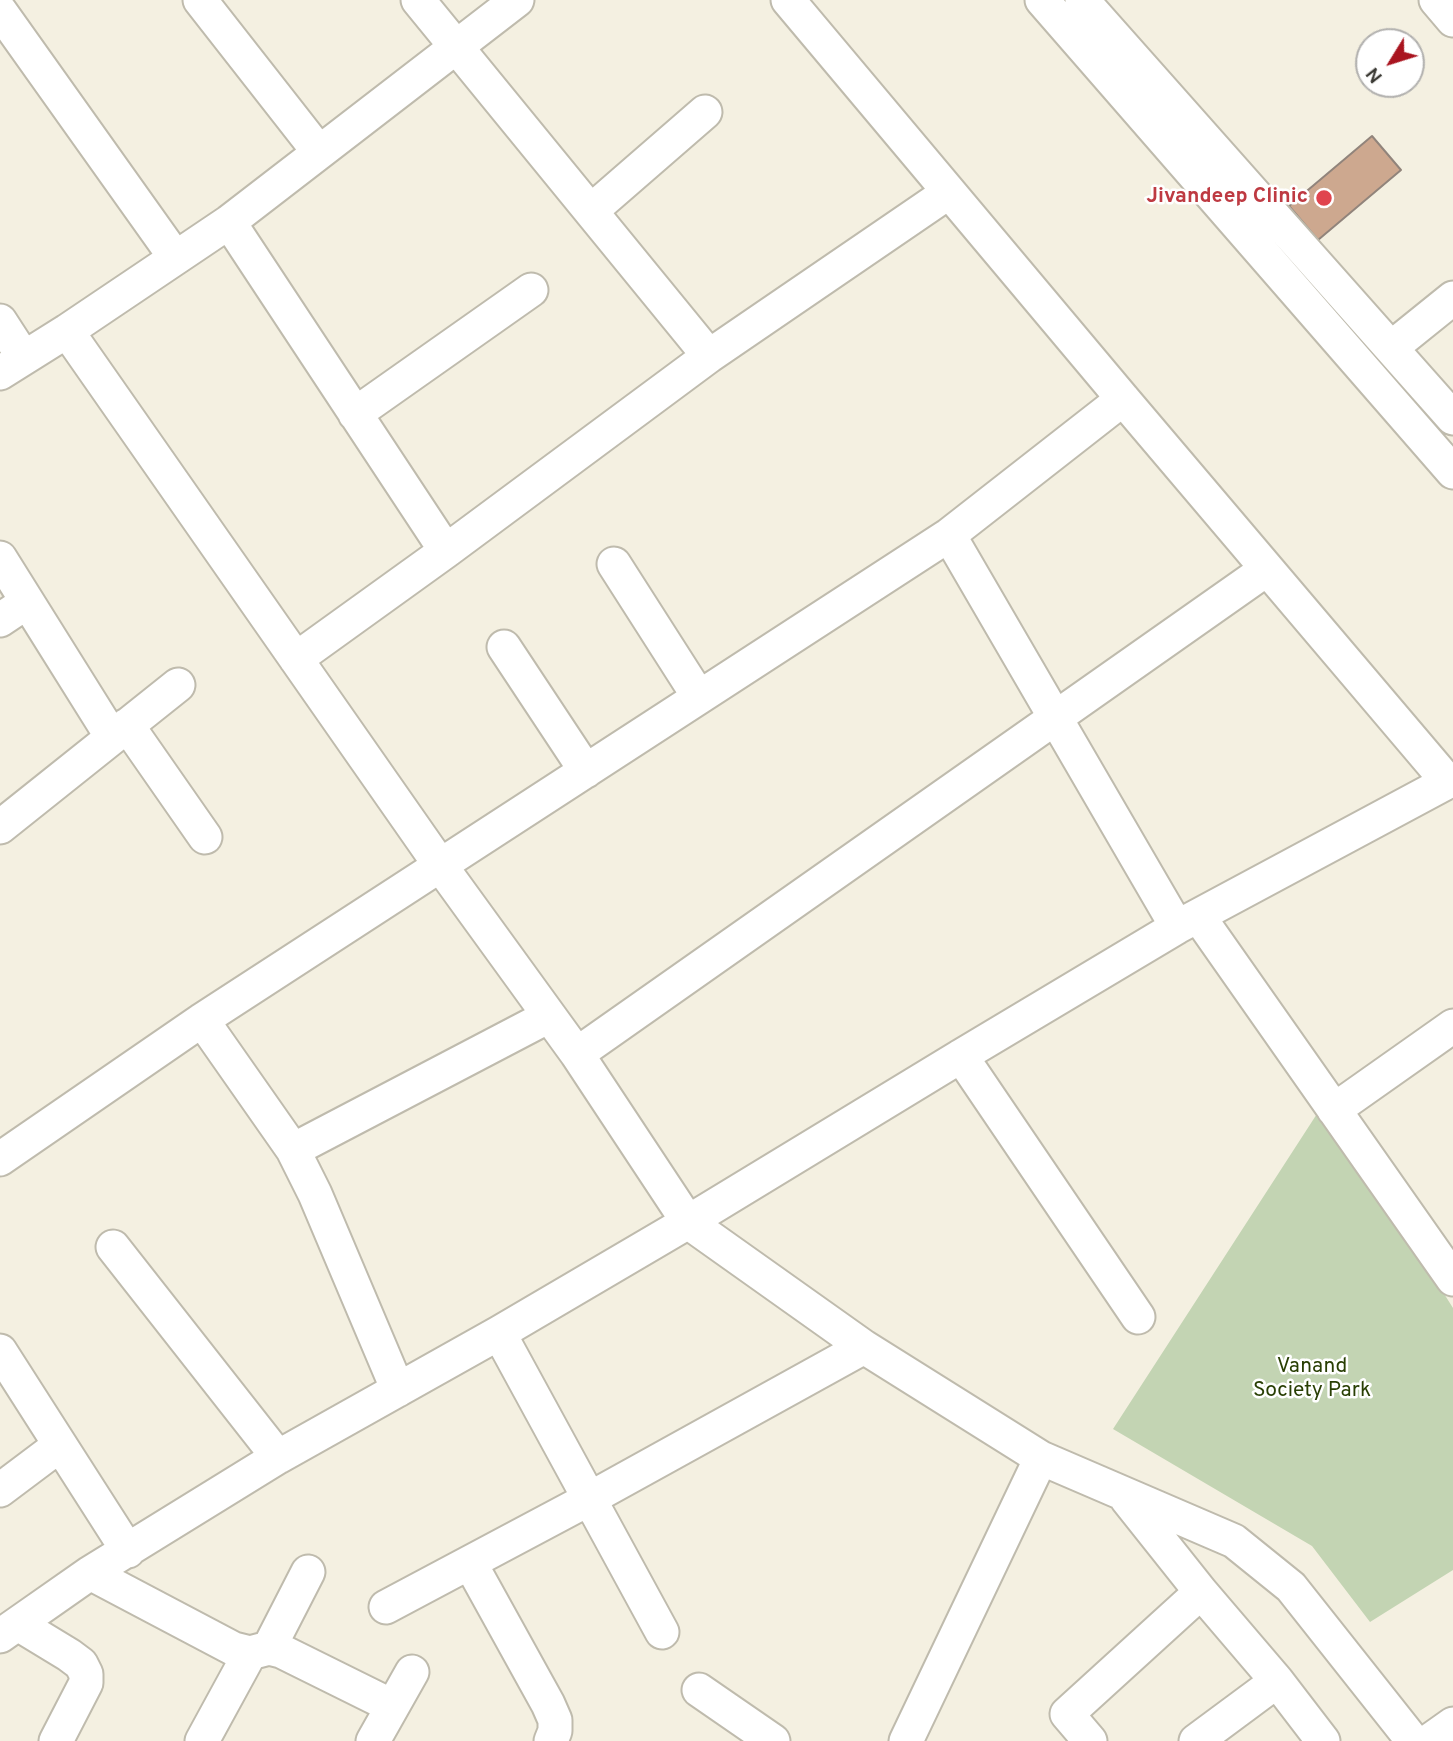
<!DOCTYPE html>
<style>
body{margin:0}
#map{position:relative;width:1453px;height:1741px;overflow:hidden;background:#f4f0e1;font-family:Overpass,sans-serif}
canvas{display:block}
.north{position:absolute;left:1355px;top:28px;width:70px;height:70px;box-sizing:border-box;background:#fff;border:2px solid #b1b0ae;border-radius:50%;rotate:232deg;font-size:19px;font-weight:700;line-height:28px;text-align:center;color:#3b3a34}
.north::after{content:'';display:block;margin:auto;width:24px;height:32px;background:#a9141f;clip-path:polygon(50% 0,100% 100%,50% 72%,0 100%)}
</style>
<div id="map">
<canvas width="1453" height="1741"></canvas>
<div class="north">N</div>
</div>
<script>
const g = document.querySelector('canvas').getContext('2d');
g.lineJoin = 'round';
function fill(path, color) { g.fillStyle = color; g.fill(path, 'evenodd'); }
const shape = rows => new Path2D(rows.map(r => 'M' + r).join(''));
function trace(path, color, width, dash) { g.strokeStyle = color; g.lineWidth = width; g.lineCap = dash ? 'butt' : 'round'; g.setLineDash(dash || []); g.stroke(path); }
function write(font, color, halo, rows, align = 'center') {
  g.font = font + ' Overpass,sans-serif'; g.lineWidth = 5; g.setLineDash([]); g.textBaseline = 'middle'; g.strokeStyle = halo; g.fillStyle = color; for (const [text, x, y, turn = 0] of rows) {
    g.save(); g.translate(x, y); g.rotate((+turn || 0) * Math.PI / 180); g.textAlign = isNaN(turn) ? turn : align; if (halo) g.strokeText(text, 0, 0); g.fillText(text, 0, 0); g.restore();
  }
}
fill(shape([
 [1324,1103,1453,1308,1453,1570,1370,1622,1312,1546,1113,1429]
]), '#c3d4b3');
const building = shape([
 [1372,136,1401,170,1318,240,1289,206,1372,136]
]);
fill(building, '#cda88f');
trace(building, '#91847b', 2);
const minor = shape([
 [200,0,319,152],
 [418,0,709,356],
 [788,0,1123,399,1448,782],
 [1042,0,1453,472],
 [1082,0,1453,418],
 [1436,0,1453,20],
 [0,11,175,257],
 [591,211,705,112],
 [229,222,446,551],
 [0,321,24,358],
 [67,331,440,865,577,1054,688,1222,864,1347,1041,1458,1234,1541,1291,1587,1413,1741],
 [1391,348,1453,298],
 [0,373,67,331,229,222,517,0],
 [355,414,531,290],
 [949,535,1177,927],
 [0,558,112,737],
 [614,564,699,697],
 [0,620,27,602],
 [504,647,586,771],
 [296,659,446,551,709,356,949,192],
 [127,725,205,837],
 [0,827,178,685],
 [1199,917,1453,1279],
 [202,1020,293,1150,315,1194,398,1390],
 [577,1054,1267,569],
 [961,1056,1138,1317],
 [1334,1110,1453,1026],
 [293,1150,549,1016],
 [0,1159,202,1020,949,535,1123,399],
 [113,1247,278,1457],
 [499,1333,662,1632],
 [0,1351,128,1551],
 [0,1490,60,1445],
 [1127,1499,1201,1592,1277,1681,1196,1741],
 [470,1563,548,1704,555,1720,555,1731,551,1741],
 [90,1573,234,1649,250,1653,269,1648,281,1651,392,1706],
 [386,1607,589,1499,864,1347],
 [18,1624,69,1655,81,1664,86,1674,86,1683,56,1741],
 [0,1636,90,1573,278,1457,499,1333,688,1222,961,1056,1177,927,1453,779],
 [269,1648,308,1572],
 [1277,1681,1323,1741],
 [699,1690,773,1741],
 [202,1741,250,1653],
 [373,1741,412,1672],
 [906,1741,1041,1458],
 [1090,1741,1067,1714,1201,1592],
 [1429,1741,1453,1724]
]);
trace(minor, '#bfbbad', 37);
trace(minor, '#fff', 33);
for (const [x, y, r, color] of [
 [1324,198,9,"#e0444e"]
]) { const dot = new Path2D(); dot.arc(x, y, r, 0, 2 * Math.PI); g.fillStyle = color; g.fill(dot); trace(dot, '#fff', 2.5); }
write('bold 21px', '#be3a42', '#fff', [
 ["Jivandeep Clinic",1308,198]
], 'right');
write('21px', '#293f04', '#fff', [
 ["Vanand",1312,1368],
 ["Society Park",1312,1392]
]);
</script>
